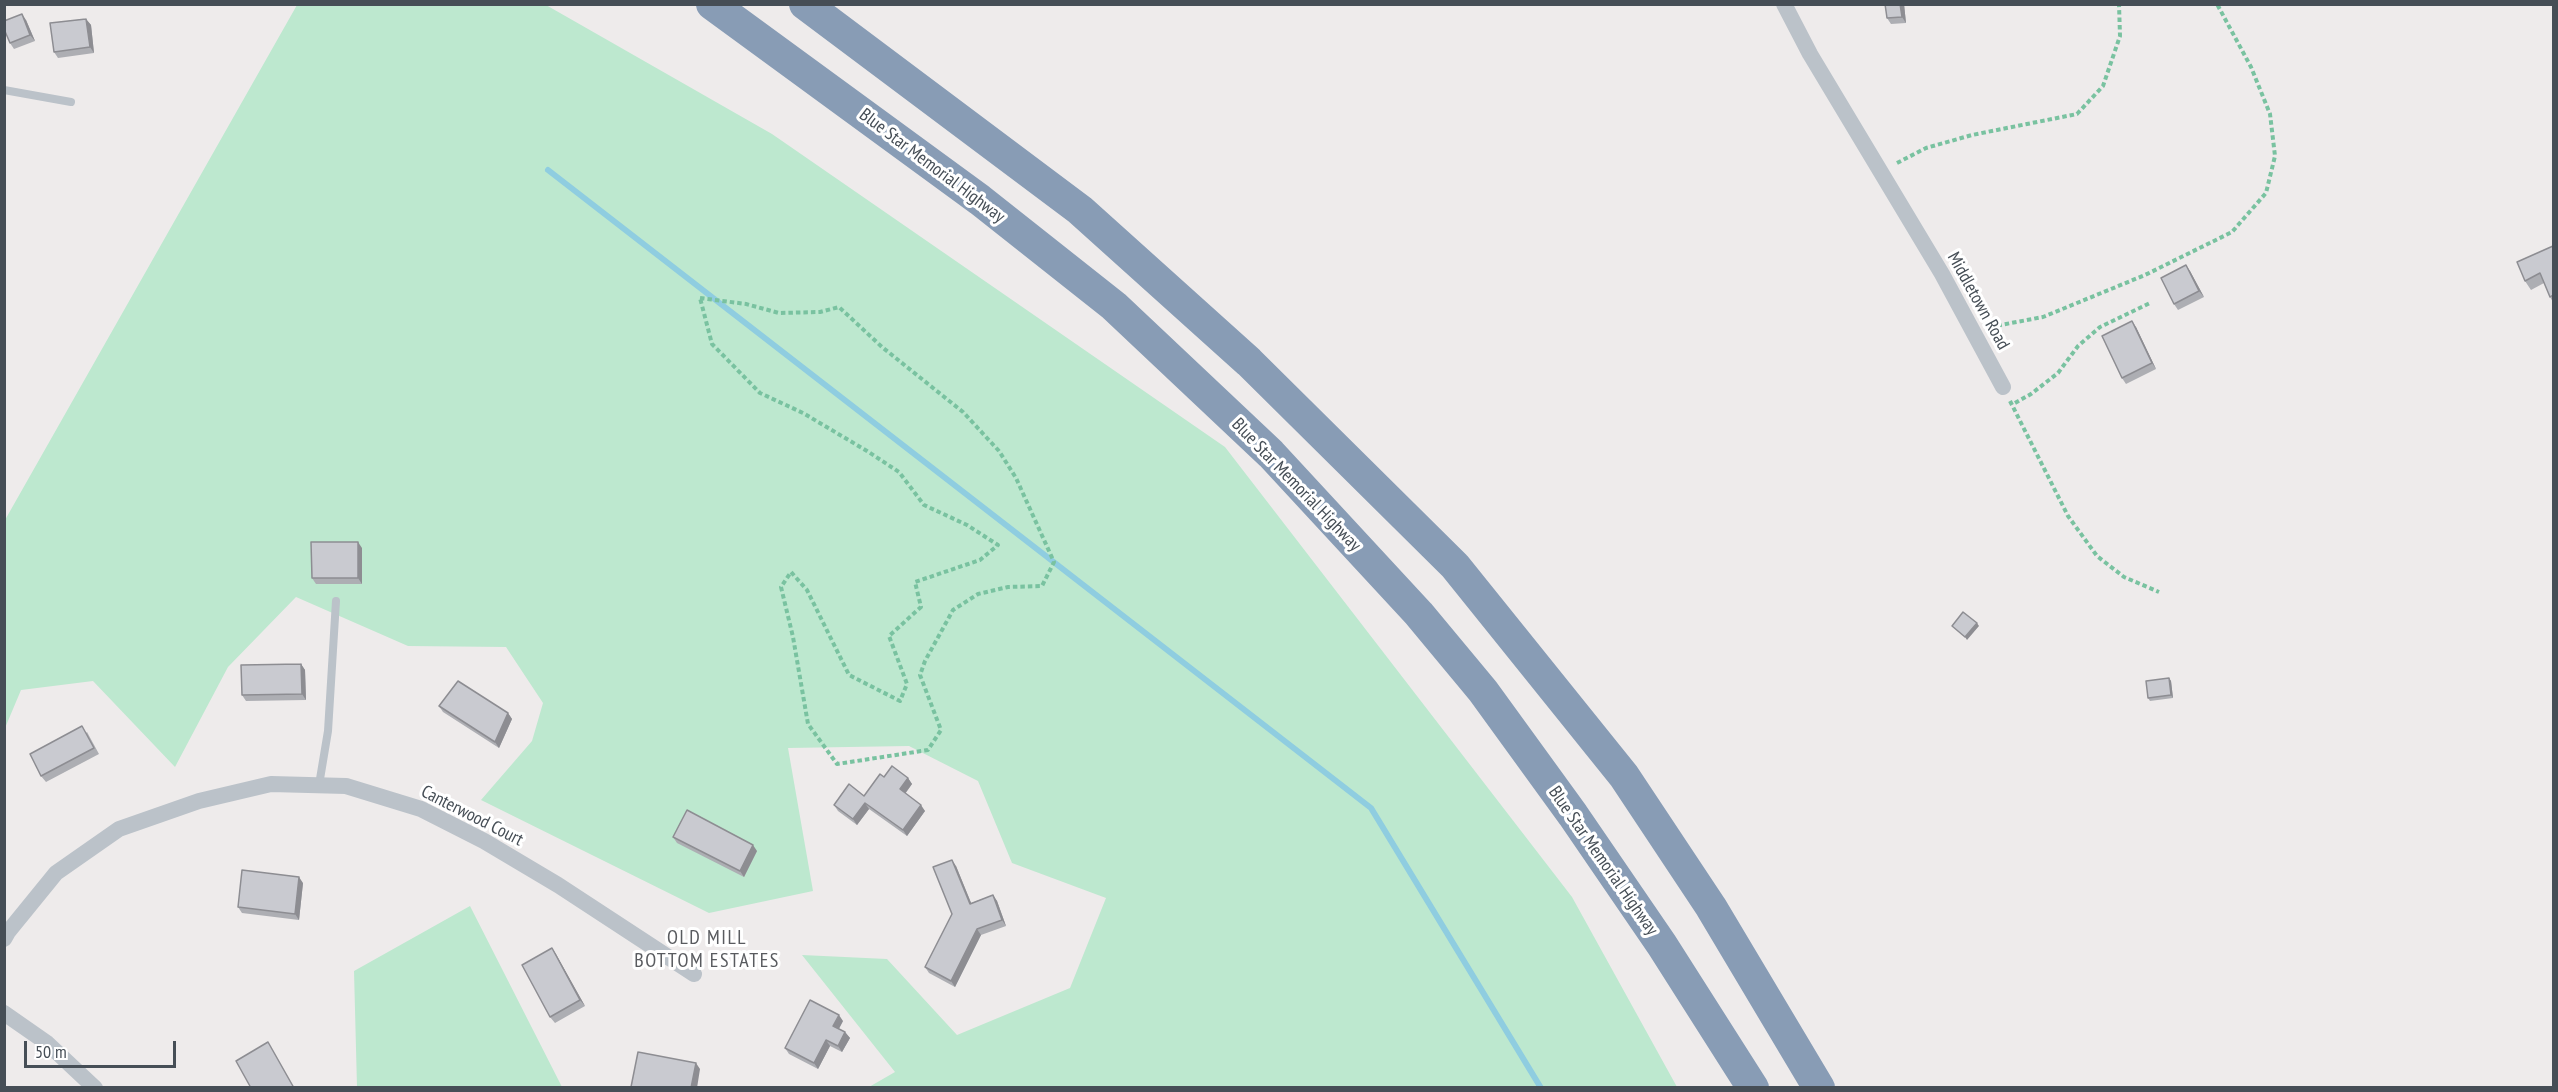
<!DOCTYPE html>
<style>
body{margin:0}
#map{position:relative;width:2558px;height:1092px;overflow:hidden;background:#eeebeb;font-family:"PT Sans Narrow",sans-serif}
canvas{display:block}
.frame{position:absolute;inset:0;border:6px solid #464e56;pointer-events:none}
.scale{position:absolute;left:24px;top:1041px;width:152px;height:27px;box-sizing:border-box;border:3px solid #464e56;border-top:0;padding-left:8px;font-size:18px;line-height:21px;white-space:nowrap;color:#464e56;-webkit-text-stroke:4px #fff;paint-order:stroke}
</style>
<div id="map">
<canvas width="2558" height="1092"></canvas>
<div class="frame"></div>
<div class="scale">50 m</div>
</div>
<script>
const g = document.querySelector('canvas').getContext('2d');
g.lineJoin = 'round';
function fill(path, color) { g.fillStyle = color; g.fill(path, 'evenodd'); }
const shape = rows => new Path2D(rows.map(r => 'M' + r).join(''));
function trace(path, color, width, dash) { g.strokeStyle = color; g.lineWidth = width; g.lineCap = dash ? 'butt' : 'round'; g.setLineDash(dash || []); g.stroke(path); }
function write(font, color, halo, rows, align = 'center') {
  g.font = font + ' "PT Sans Narrow",sans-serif'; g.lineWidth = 6; g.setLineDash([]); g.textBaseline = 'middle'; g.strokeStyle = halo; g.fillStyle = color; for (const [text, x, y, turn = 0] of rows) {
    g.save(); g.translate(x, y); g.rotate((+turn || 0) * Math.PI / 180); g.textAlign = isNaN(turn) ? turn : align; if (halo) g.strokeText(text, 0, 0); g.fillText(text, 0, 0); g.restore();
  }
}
fill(shape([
 [297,5,546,5,772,134,1225,447,1572,897,1677,1087,869,1087,895,1072,802,955,887,959,957,1035,1070,988,1106,898,1012,863,978,781,909,746,788,748,813,891,709,913,481,800,532,741,543,703,506,647,408,646,296,597,228,667,175,767,93,681,21,690,5,728,5,520],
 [470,906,562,1087,357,1087,354,971]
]), '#bde8cf');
trace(shape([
 [548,170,1371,808,1541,1088]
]), '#8fcde0', 6);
trace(shape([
 [1897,163,1926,148,1972,135,2077,114,2103,86,2120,36,2119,4],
 [700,298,746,304,779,313,820,312,839,307,882,347,963,412,999,451,1016,478,1054,562,1042,586,1008,587,978,594,953,610,925,661,920,675,941,730,928,750,837,764,808,724,793,637,781,587,791,572,807,590,849,675,900,701,907,684,889,636,921,607,915,582,980,560,998,545,967,525,924,505,899,472,867,451,803,413,760,393,712,344,700,298],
 [1990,327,2043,317,2145,275,2232,232,2266,193,2275,156,2270,114,2251,67,2217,4],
 [2010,401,2068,516,2097,556,2124,577,2159,592],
 [2015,403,2031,394,2058,373,2078,346,2100,327,2150,303]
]), '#79c2a0', 4, [4.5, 3]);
trace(shape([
 [4,90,71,102],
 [319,785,328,731,336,601]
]), '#bbc2c9', 8);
trace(shape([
 [1784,4,1810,54,1942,274,2003,387],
 [4,939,8,932,56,873,119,829,199,801,271,784,346,786,421,809,484,841,558,885,694,974],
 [4,1013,47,1043,95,1088]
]), '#bbc2c9', 16);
trace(shape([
 [712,4,980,200,1114,306,1271,454,1419,614,1483,691,1573,815,1662,945,1753,1088],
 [805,4,1080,210,1249,362,1455,566,1624,776,1711,907,1819,1088]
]), '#889cb5', 32);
fill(shape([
 [1885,4,1904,4,1906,23,1891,24,1887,18],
 [86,19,91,25,94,53,58,58,54,52],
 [26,20,35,41,14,49,10,43],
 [2553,246,2553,302,2550,297,2544,283,2531,290,2525,281],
 [2190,271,2204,297,2178,310,2174,304],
 [2136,327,2156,369,2126,384,2122,378],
 [362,548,362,584,316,584,312,578],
 [301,664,305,670,306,700,246,701,242,695],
 [2169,678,2171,681,2173,698,2150,701,2148,698],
 [439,706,508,713,512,719,499,748,443,712],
 [87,732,99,754,46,782,41,776],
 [884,777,908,778,912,784,905,794,925,811,907,836,869,809,857,825,838,811,834,805,864,796],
 [673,837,757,851,744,877,677,843],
 [956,866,971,903,993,895,997,901,1006,926,981,935,955,987,929,973,925,967,952,914],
 [303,883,299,920,242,913,238,907],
 [552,948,585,1006,555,1023,550,1017],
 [843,1021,839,1029,845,1032,850,1038,842,1052,830,1046,818,1069,789,1054,785,1048]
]), '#adaeb3');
fill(shape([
 [1900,4,1904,4,1906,23,1902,17],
 [22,14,26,20,35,41,30,35],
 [86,19,91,25,94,53,90,47],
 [2186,265,2190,271,2204,297,2199,291],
 [2132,321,2136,327,2156,369,2152,363],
 [358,542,362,548,362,584,358,578],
 [1977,623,1979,626,1967,640,1965,637],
 [301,664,305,670,306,700,302,694],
 [2169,678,2171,681,2173,698,2171,695],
 [508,713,512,719,499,748,495,742],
 [908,778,912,784,904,795,900,789],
 [865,803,869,809,857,825,853,819],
 [921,805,925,811,907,836,903,830],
 [753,845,757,851,744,877,740,871],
 [952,860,956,866,974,910,970,904],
 [299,877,303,883,299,920,295,914],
 [993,895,997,901,1006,926,1002,920],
 [977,929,981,935,955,987,951,981],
 [552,948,556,954,585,1006,580,1000],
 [839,1015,843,1021,837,1032,833,1026],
 [845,1032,850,1038,842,1052,838,1046],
 [826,1040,830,1046,818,1069,814,1063],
 [696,1063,700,1069,697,1088,691,1088]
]), '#8d8d92');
const building = shape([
 [1885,4,1900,4,1902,17,1887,18,1885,4],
 [22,14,30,35,10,43,4,29,4,21,22,14],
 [86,19,90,47,54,52,50,23,86,19],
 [2553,246,2553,295,2550,297,2540,273,2525,281,2517,262,2553,246],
 [2186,265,2199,291,2174,304,2161,278,2186,265],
 [2132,321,2152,363,2122,378,2102,336,2132,321],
 [311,542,358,542,358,578,312,578,311,542],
 [1963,612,1977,623,1965,637,1952,626,1963,612],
 [301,664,302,694,242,695,241,665,301,664],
 [2169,678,2171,695,2148,698,2146,681,2169,678],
 [458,681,508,713,495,742,439,706,458,681],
 [82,726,94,748,41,776,30,754,82,726],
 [892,766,908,778,900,789,921,805,903,830,865,803,853,819,834,805,849,784,864,796,880,774,884,777,892,766],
 [687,810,753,845,740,871,673,837,687,810],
 [952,860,970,904,993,895,1002,920,977,929,951,981,925,967,952,914,933,867,952,860],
 [242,870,299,877,295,914,238,907,242,870],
 [552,948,580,1000,550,1017,522,965,552,948],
 [810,1000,839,1015,833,1026,845,1032,838,1046,826,1040,814,1063,785,1048,810,1000],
 [268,1042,294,1088,251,1088,236,1061,268,1042],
 [638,1052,696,1063,691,1088,631,1087,638,1052]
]);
fill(building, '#c9cad0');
trace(building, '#8d8d92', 1.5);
write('18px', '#464e56', '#fff', [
 ["Blue Star Memorial Highway",932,166,37],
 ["Middletown Road",1978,301,61],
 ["Blue Star Memorial Highway",1296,485,46],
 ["Canterwood Court",472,816,27],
 ["Blue Star Memorial Highway",1603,861,55]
]);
g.letterSpacing = '1.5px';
write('20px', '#595b5f', '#fff', [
 ["OLD MILL",707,938],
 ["BOTTOM ESTATES",707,961]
]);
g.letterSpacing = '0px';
</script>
